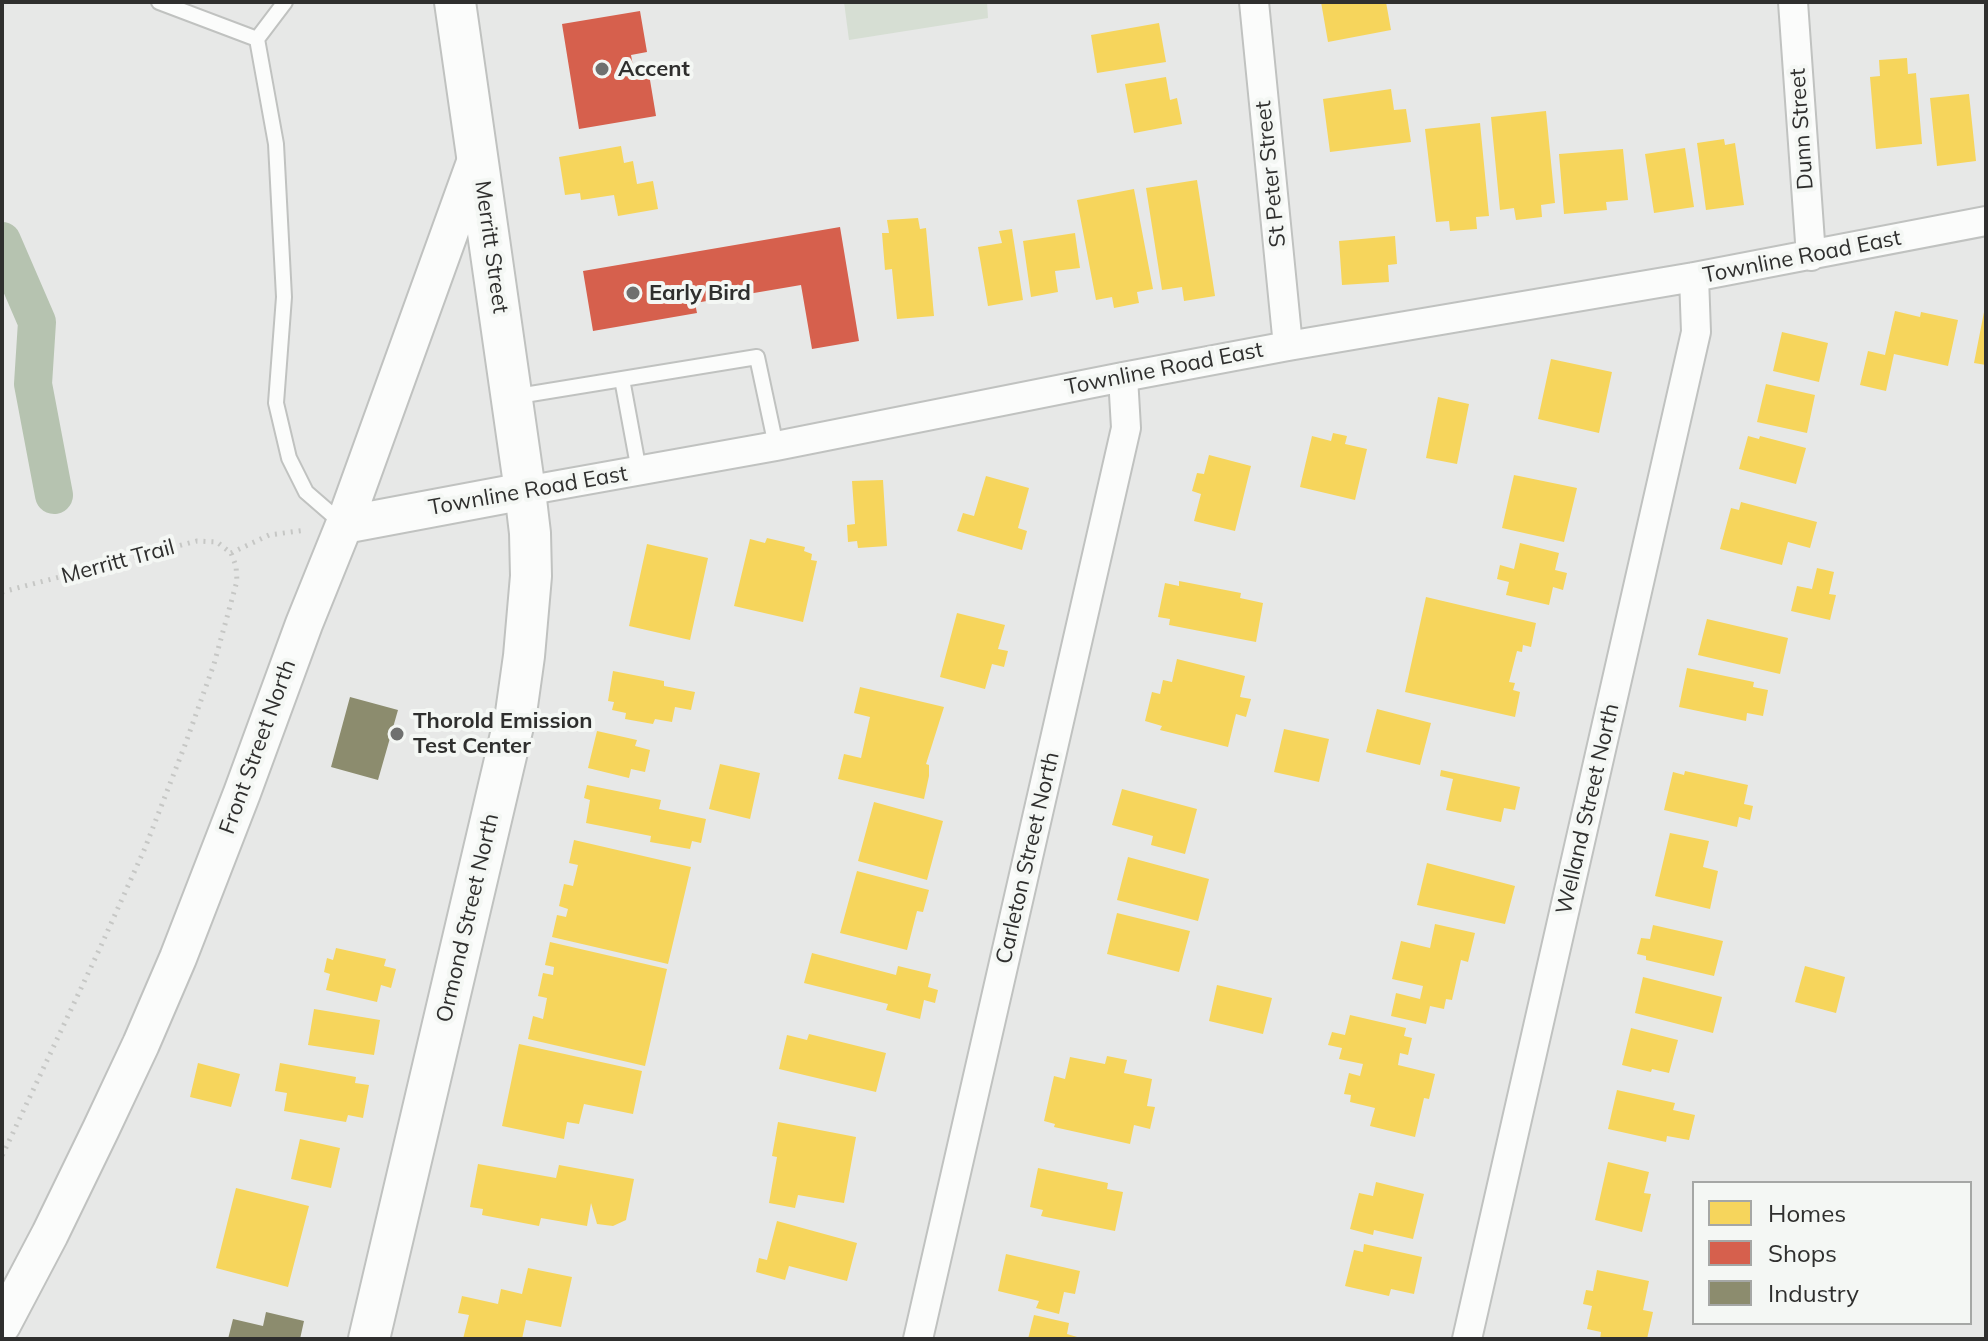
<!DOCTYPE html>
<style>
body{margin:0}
#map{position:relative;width:1988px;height:1341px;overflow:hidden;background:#e7e8e7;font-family:Mulish,sans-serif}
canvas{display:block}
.frame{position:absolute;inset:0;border:4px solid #2f2f2e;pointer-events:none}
.legend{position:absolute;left:1692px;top:1181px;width:280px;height:144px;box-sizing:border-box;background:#f4f7f4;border:2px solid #a5a7a5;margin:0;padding:10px 14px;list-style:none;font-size:24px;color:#2f2f2e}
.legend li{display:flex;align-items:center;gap:16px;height:40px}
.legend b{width:40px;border:2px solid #a5a7a5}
</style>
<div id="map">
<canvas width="1988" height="1341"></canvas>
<div class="frame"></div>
<ul class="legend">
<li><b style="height:22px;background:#f6d55c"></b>Homes</li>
<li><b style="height:22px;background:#d6604d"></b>Shops</li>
<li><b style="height:22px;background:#8c8c6e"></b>Industry</li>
</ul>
</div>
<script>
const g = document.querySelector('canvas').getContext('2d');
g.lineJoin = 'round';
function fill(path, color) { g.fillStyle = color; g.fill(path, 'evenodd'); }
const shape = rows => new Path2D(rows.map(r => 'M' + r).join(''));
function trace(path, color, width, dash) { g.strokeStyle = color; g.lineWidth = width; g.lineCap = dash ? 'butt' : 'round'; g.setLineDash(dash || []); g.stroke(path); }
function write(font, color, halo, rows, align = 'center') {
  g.font = font + ' Mulish,sans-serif'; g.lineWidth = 8; g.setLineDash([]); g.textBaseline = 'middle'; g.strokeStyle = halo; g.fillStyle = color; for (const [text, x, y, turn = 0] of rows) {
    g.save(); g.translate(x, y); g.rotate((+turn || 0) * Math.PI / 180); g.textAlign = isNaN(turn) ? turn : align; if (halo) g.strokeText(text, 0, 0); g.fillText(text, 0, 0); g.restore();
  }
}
fill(shape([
 [844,2,987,2,988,18,849,40]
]), '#d6ded3');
fill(shape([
 [1321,2,1386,2,1391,30,1328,42],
 [1159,23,1166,62,1097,73,1091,35],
 [1907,58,1908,74,1916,73,1922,144,1876,149,1870,77,1880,76,1879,60],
 [1166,77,1170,100,1177,98,1182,124,1134,133,1125,84],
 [1391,89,1394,110,1406,109,1411,142,1330,152,1323,99],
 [1969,94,1976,161,1937,166,1930,98],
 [1546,111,1555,203,1541,205,1542,217,1516,220,1514,208,1500,210,1491,117],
 [1480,123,1489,216,1476,217,1477,229,1450,231,1449,221,1436,222,1425,129],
 [1724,139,1725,145,1735,143,1744,205,1706,210,1697,143],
 [621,146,624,163,633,161,637,184,653,181,658,209,618,216,614,195,581,200,580,193,565,195,559,157],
 [1685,148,1694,207,1654,213,1645,154],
 [1623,149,1628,200,1606,202,1607,210,1564,214,1559,154],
 [1197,180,1215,296,1184,301,1182,287,1162,290,1146,188],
 [1134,189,1153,289,1137,292,1139,303,1114,308,1112,297,1096,300,1077,200],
 [918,218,920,229,926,228,934,316,897,319,892,269,885,270,882,233,889,233,887,220],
 [1012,229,1023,300,988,306,978,247,1002,243,999,231],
 [1075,233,1080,268,1055,271,1058,292,1031,297,1023,241],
 [1395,236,1397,264,1388,265,1389,282,1342,285,1339,241],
 [1985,307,1986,307,1986,365,1974,363],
 [1895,311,1920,317,1921,312,1958,320,1948,366,1894,354,1886,391,1860,385,1868,351,1885,355],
 [1782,332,1828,343,1819,382,1773,371],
 [1551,359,1612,372,1599,433,1538,419],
 [1766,384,1815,395,1807,433,1757,422],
 [1438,397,1469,404,1457,464,1426,458],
 [1333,433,1347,436,1345,444,1367,449,1355,500,1300,487,1312,436,1331,441],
 [1748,436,1759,439,1760,436,1806,448,1796,484,1739,469],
 [1209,455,1251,466,1235,531,1194,521,1201,494,1192,491,1197,473,1204,474],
 [1514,475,1577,488,1564,542,1502,528],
 [986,476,1029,488,1018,528,1027,531,1022,550,957,531,963,513,974,516],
 [883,480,887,546,858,548,857,541,848,542,847,525,855,524,852,481],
 [1741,502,1817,522,1810,548,1788,542,1782,565,1720,549,1731,508,1739,510],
 [767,538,805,547,804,551,812,554,811,560,817,561,803,622,734,606,750,539,765,543],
 [1520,543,1559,553,1555,570,1567,573,1563,590,1553,587,1549,605,1506,595,1509,582,1497,579,1500,565,1514,569],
 [647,544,708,558,690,640,629,626],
 [1817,568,1834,572,1829,594,1836,595,1830,620,1791,611,1797,586,1812,589],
 [1179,581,1241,593,1240,598,1263,603,1256,642,1169,625,1170,619,1158,617,1165,583,1179,586],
 [1426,597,1536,623,1531,647,1523,645,1522,652,1517,651,1509,682,1515,683,1513,690,1520,692,1515,717,1405,692],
 [957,613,1005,625,998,649,1008,651,1004,667,992,664,985,689,940,677],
 [1707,619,1788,638,1780,674,1698,655],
 [1177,659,1245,676,1240,697,1251,699,1246,717,1236,714,1228,747,1160,730,1162,726,1145,721,1152,692,1160,694,1163,680,1172,682],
 [1687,668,1754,682,1753,687,1768,690,1763,716,1747,713,1746,721,1679,707],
 [613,671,664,681,664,686,695,692,691,710,675,707,672,722,655,719,653,724,625,719,626,713,612,710,614,702,608,701],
 [860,687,944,707,926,764,929,765,929,776,924,799,838,779,844,754,861,758,870,717,854,713],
 [1377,709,1431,723,1420,765,1366,752],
 [1284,729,1329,739,1319,782,1274,772],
 [597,731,637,740,635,746,650,750,645,772,631,769,629,778,588,768],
 [720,764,760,773,750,819,709,809],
 [1441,770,1520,787,1515,810,1504,808,1501,822,1446,810,1453,779,1440,776],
 [1685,771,1748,785,1744,804,1753,806,1750,820,1739,817,1737,827,1664,810,1673,772,1684,775],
 [587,785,661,800,659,809,706,819,701,843,692,841,690,849,650,842,651,836,586,823,590,800,584,798],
 [1122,789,1197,809,1185,854,1151,845,1153,836,1112,825],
 [874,802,943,821,927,880,858,861],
 [1670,833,1709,841,1703,867,1718,871,1710,909,1655,896],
 [574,840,691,867,668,964,552,937,557,915,566,917,568,909,559,906,564,884,573,886,578,865,569,863],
 [1128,857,1209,879,1198,921,1117,900],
 [1427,863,1515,886,1505,924,1417,905],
 [857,871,929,890,923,912,917,911,907,950,840,933],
 [1117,913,1190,931,1179,972,1107,954],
 [1435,924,1475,933,1468,962,1461,960,1452,1000,1446,999,1444,1009,1430,1006,1426,1024,1391,1016,1396,993,1420,999,1423,986,1392,979,1401,941,1430,948],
 [1653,925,1723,941,1714,976,1646,960,1646,956,1637,954,1641,938,1650,939],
 [550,942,667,969,645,1066,528,1039,533,1016,543,1019,547,998,538,996,543,973,553,975,554,967,545,965],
 [336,948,386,959,384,966,396,969,391,988,381,985,377,1002,326,990,330,974,324,972,327,958,333,960],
 [812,953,896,975,898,966,931,974,928,987,938,990,935,1003,924,1000,920,1019,886,1010,888,1004,804,983],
 [1805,966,1845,977,1836,1013,1795,1002],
 [1643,977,1722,997,1713,1033,1635,1013],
 [1217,985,1272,998,1263,1034,1209,1021],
 [314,1009,380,1020,374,1055,308,1045],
 [1350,1015,1406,1028,1404,1036,1412,1038,1408,1055,1400,1053,1398,1065,1435,1074,1429,1099,1424,1098,1415,1137,1370,1126,1375,1108,1350,1102,1351,1095,1344,1094,1349,1073,1360,1076,1363,1064,1339,1059,1342,1048,1328,1045,1332,1032,1345,1035],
 [1631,1028,1678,1040,1669,1073,1652,1069,1651,1072,1622,1065],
 [809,1034,886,1053,876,1092,779,1069,787,1035,807,1040],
 [519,1044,642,1071,633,1114,584,1104,579,1124,567,1122,564,1139,502,1126],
 [1107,1056,1127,1060,1124,1073,1152,1079,1147,1106,1155,1107,1150,1129,1134,1125,1130,1144,1054,1127,1055,1124,1044,1121,1054,1076,1065,1079,1070,1057,1105,1064],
 [198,1063,240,1074,231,1107,190,1097],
 [280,1063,356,1077,355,1083,369,1085,363,1118,348,1115,346,1122,284,1111,287,1093,275,1091],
 [1617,1090,1675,1103,1673,1110,1695,1115,1689,1140,1667,1136,1666,1142,1608,1129],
 [778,1122,856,1137,844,1203,798,1195,795,1208,769,1203,777,1157,772,1156],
 [300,1139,340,1148,331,1188,291,1179],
 [1608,1162,1649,1172,1644,1193,1651,1194,1642,1232,1595,1220],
 [478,1164,556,1178,559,1165,634,1179,626,1220,613,1226,597,1224,591,1203,587,1226,541,1218,539,1226,482,1215,483,1209,470,1207],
 [1038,1168,1108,1183,1107,1189,1123,1192,1115,1231,1041,1216,1043,1210,1030,1207],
 [1376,1182,1424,1194,1413,1239,1374,1230,1373,1235,1350,1229,1359,1193,1373,1196],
 [236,1188,309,1206,288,1287,216,1268],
 [777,1221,857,1243,847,1281,789,1266,785,1280,756,1272,759,1258,767,1260],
 [1364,1244,1422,1257,1414,1294,1391,1289,1389,1296,1345,1286,1354,1250,1363,1252],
 [1006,1254,1080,1271,1075,1294,1064,1292,1059,1314,1036,1308,1039,1301,998,1291],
 [528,1268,572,1277,561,1327,526,1320,522,1339,463,1339,469,1315,458,1313,462,1296,498,1304,501,1289,522,1294],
 [1597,1270,1649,1281,1643,1310,1653,1312,1647,1339,1600,1339,1601,1332,1587,1329,1592,1306,1583,1304,1586,1290,1593,1291],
 [1034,1315,1069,1323,1067,1334,1084,1339,1028,1339]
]), '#f6d55c');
fill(shape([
 [640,11,647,52,631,55,634,71,648,68,656,116,579,129,562,24],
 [840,227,859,341,812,349,801,285,695,303,697,313,593,331,583,271]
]), '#d6604d');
fill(shape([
 [350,697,398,710,378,780,331,767],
 [266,1312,304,1321,300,1339,228,1339,233,1319,263,1326]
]), '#8c8c6e');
trace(shape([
 [2,241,37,322,33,384,54,495]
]), '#b6c3b0', 38);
const service = shape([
 [159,2,257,39,276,144,284,297,276,403,289,458,306,492,344,525],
 [257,39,285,2],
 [622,379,639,471],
 [512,397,757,357,776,446]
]);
const minor = shape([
 [1254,2,1288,346],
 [1793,2,1811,256],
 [525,491,776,446,1123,377,1288,346,1694,277,1986,221],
 [918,1339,1126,428,1123,377],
 [1467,1339,1696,332,1694,277]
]);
const tertiary = shape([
 [344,525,525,491],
 [2,1325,50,1234,101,1129,141,1044,178,958,242,793,304,624,344,525,478,154]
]);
const secondary = shape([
 [369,1339,516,713,524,656,531,576,530,533,525,491,455,2]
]);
trace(service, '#c0c2c0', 18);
trace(minor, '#c0c2c0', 32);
trace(tertiary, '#c0c2c0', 40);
trace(secondary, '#c0c2c0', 44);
trace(shape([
 [231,553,269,535,306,530],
 [2,592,197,541,217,542,231,553,236,566,237,581,214,664,185,745,145,848,100,948,2,1156]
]), '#c6c7c5', 5, [2, 6]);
trace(service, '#fbfcfb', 14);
trace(minor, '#fbfcfb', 28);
trace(tertiary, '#fbfcfb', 36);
trace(secondary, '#fbfcfb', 40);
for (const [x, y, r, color] of [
 [602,69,8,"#6f706f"],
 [633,293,8,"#6f706f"],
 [397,734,8,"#6f706f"]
]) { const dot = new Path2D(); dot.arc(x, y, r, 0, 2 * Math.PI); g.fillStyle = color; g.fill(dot); trace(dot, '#f4f7f4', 3); }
write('bold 22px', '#2f2f2e', '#f4f7f4', [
 ["Accent",618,69],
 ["Early Bird",649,293],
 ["Thorold Emission",413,721],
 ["Test Center",413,746]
], 'left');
write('22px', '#2f2f2e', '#f4f7f4', [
 ["Dunn Street",1802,129,-94],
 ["St Peter Street",1271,174,-96],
 ["Merritt Street",491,247,82],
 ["Townline Road East",1802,257,-11],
 ["Townline Road East",1164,369,-11],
 ["Townline Road East",528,491,-10],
 ["Merritt Trail",118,562,-15],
 ["Front Street North",258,747,-70],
 ["Welland Street North",1588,809,-77],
 ["Carleton Street North",1028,858,-77],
 ["Ormond Street North",468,918,-77]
]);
</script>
